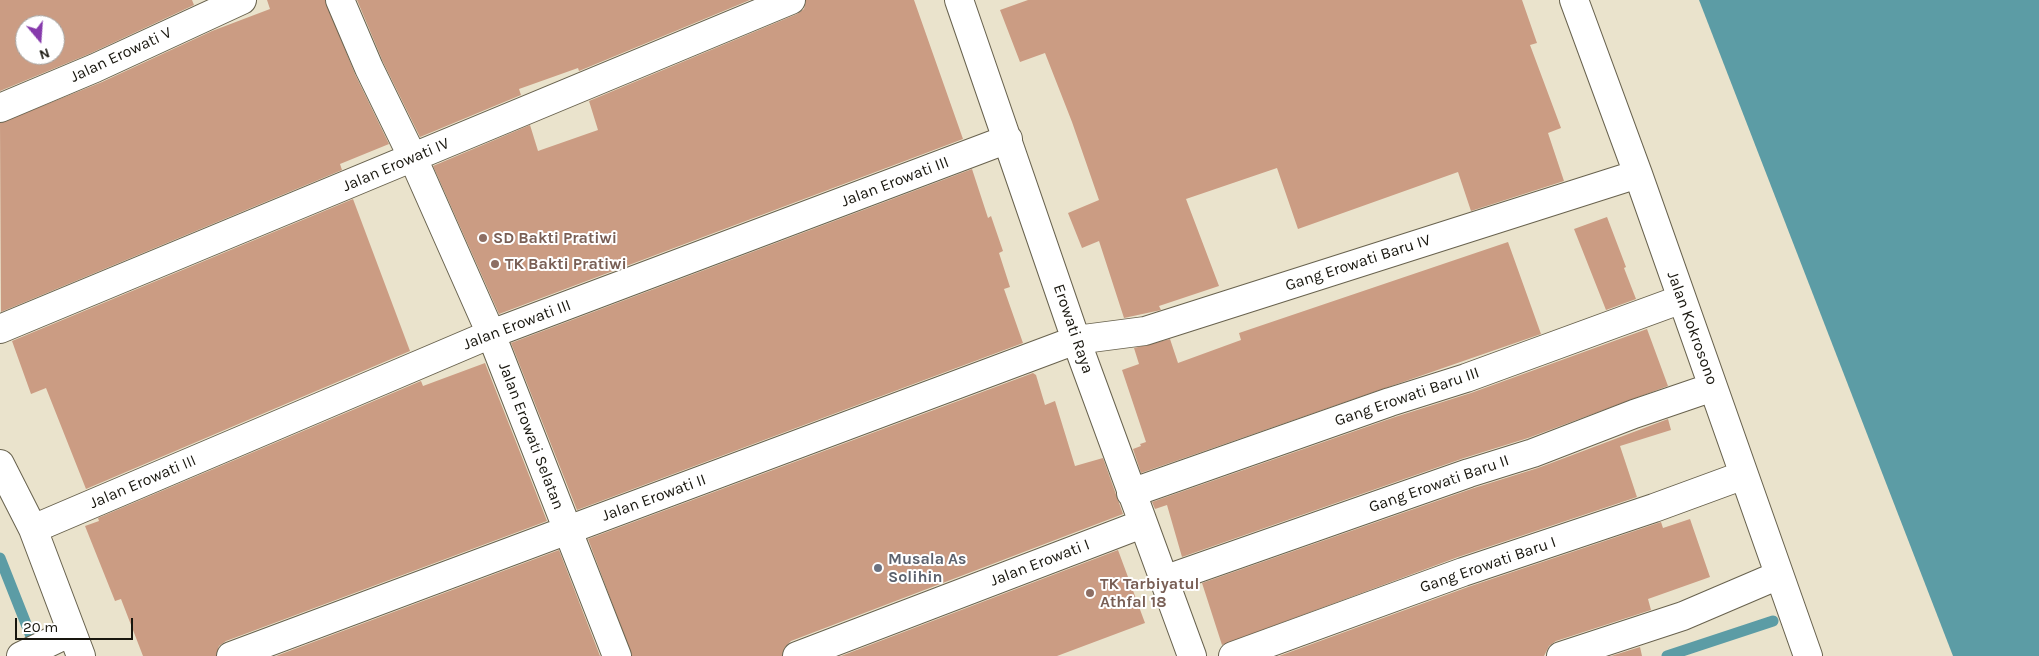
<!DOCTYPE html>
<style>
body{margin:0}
#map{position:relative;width:2039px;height:656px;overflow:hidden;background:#eae3cc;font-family:Karla,sans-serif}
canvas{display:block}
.north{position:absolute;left:15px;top:15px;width:50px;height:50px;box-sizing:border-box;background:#fff;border:1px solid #a3a29f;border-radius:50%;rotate:162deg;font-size:14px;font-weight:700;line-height:20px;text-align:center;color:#18160e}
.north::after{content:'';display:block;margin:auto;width:18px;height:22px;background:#863aac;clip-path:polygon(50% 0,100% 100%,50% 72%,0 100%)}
.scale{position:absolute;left:15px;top:618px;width:118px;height:22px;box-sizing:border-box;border:2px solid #18160e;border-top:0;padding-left:6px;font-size:15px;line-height:18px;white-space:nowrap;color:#18160e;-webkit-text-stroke:4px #fff;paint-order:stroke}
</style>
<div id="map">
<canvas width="2039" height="656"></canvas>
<div class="north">N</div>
<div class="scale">20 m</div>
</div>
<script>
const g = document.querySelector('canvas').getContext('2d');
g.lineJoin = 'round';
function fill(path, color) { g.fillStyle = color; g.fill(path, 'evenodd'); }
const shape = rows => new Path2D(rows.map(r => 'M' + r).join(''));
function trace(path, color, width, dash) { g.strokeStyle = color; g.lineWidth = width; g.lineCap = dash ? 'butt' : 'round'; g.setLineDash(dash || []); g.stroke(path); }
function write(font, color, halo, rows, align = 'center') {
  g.font = font + ' Karla,sans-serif'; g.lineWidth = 4; g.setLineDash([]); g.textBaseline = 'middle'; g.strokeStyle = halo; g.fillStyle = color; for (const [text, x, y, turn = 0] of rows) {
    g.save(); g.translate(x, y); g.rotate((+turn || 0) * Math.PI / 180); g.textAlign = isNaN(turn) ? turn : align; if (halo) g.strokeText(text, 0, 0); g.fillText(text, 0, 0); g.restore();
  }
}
fill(shape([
 [1699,0,2039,0,2039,656,1953,656]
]), '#5c9ca5');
trace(shape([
 [0,558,36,649],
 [1667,656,1773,621]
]), '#5c9ca5', 11);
fill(shape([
 [0,0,192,0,194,5,89,54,0,91],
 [25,25,55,25,55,55,25,55],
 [267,0,325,0,355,74,389,144,340,164,342,170,1,312,0,123,102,82,212,31,270,9],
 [357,0,750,0,579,71,578,68,519,89,521,95,420,137,383,62],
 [806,0,914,0,963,139,499,314,433,166,530,125,538,151,598,130,589,101,797,14,804,9],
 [1028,0,1522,0,1537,43,1530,45,1561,128,1548,133,1564,181,1471,211,1458,172,1298,229,1277,168,1186,199,1219,286,1159,306,1161,310,1124,318,1099,241,1082,248,1068,213,1099,200,1072,122,1045,53,1020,62,1000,10],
 [972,169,988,218,991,216,1003,251,999,253,1010,287,1004,289,1023,343,577,510,511,343],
 [353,199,410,351,86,489,46,388,31,394,12,341],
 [1607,217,1626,267,1624,268,1636,299,1606,310,1574,229],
 [1508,242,1541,334,1141,473,1133,449,1141,446,1140,444,1146,442,1122,370,1139,364,1134,348,1170,339,1178,363,1241,340,1239,333],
 [1647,329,1668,386,1528,438,1464,458,1182,557,1167,505,1155,509,1152,502,1395,417,1471,393],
 [485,363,547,521,226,641,219,646,216,656,143,656,121,599,115,601,85,526,99,521,98,518,421,381,423,386],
 [1033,373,1036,375,1045,405,1055,401,1075,466,1103,458,1123,514,791,641,785,647,782,656,632,656,588,539],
 [1668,419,1671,430,1620,446,1637,497,1458,557,1222,645,1202,583,1474,488,1538,468],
 [1690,519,1710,577,1648,599,1651,610,1556,641,1549,646,1544,656,1279,656,1468,587,1661,522,1663,528],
 [559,550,600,656,276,656],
 [1118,550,1145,623,1057,656,841,656],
 [1640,647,1642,656,1611,656]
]), '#cb9c83');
const minor = shape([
 [340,0,369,68,413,158,491,334,617,656],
 [959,0,1076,340,1192,656],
 [1574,0,1638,174,1808,656],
 [0,108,95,68,242,0],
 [0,329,791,0],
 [0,464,33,529,81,656],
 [1131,493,1390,402,1466,378,1682,299],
 [33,529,491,334,1008,139],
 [1164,580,1469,473,1533,453,1634,414,1713,387],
 [21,656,71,632],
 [231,656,1076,340,1145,331,1638,174],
 [797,656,1142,524],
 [1233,656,1463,572,1654,508,1744,475],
 [1561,656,1683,616,1779,575]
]);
trace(minor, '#68624e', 30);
trace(minor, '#fff', 28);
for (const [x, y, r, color] of [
 [483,238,5,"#8d6e63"],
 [495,264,5,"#8d6e63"],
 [878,568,5,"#6b7280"],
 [1090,593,5,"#8d6e63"]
]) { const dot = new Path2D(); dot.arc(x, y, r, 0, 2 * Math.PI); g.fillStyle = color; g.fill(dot); trace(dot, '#fff', 2); }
write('16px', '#18160e', '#fff', [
 ["Jalan Erowati V",121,55,-25],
 ["Jalan Erowati IV",396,165,-23],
 ["Jalan Erowati III",895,182,-21],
 ["Gang Erowati Baru IV",1358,263,-18],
 ["Jalan Erowati III",517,325,-21],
 ["Jalan Kokrosono",1692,328,70],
 ["Erowati Raya",1073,329,71],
 ["Gang Erowati Baru III",1407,397,-19],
 ["Jalan Erowati Selatan",531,436,69],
 ["Jalan Erowati III",143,482,-23],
 ["Gang Erowati Baru II",1439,484,-19],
 ["Jalan Erowati II",654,498,-20],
 ["Jalan Erowati I",1040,563,-21],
 ["Gang Erowati Baru I",1488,565,-19]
]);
write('bold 16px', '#785e54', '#fff', [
 ["SD Bakti Pratiwi",493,238],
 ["TK Bakti Pratiwi",505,264],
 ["TK Tarbiyatul",1100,584],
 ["Athfal 18",1100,602]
], 'left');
write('bold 16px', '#5b616d', '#fff', [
 ["Musala As",888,559],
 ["Solihin",888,577]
], 'left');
</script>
